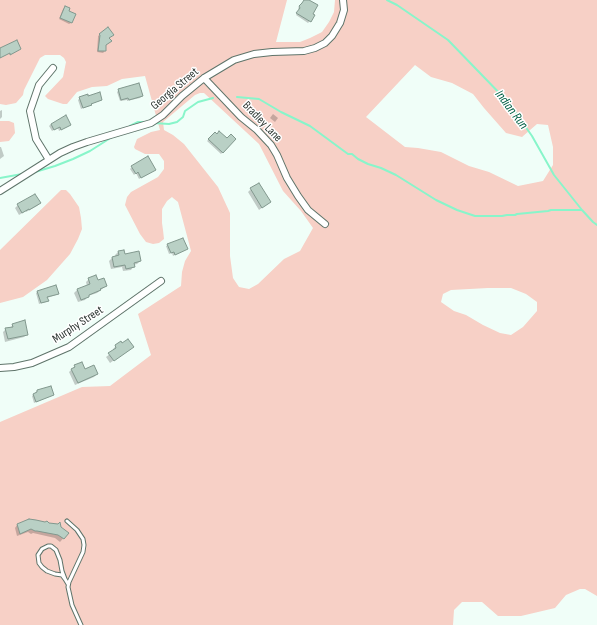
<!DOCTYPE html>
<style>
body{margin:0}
canvas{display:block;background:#f0fef8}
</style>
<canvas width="597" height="625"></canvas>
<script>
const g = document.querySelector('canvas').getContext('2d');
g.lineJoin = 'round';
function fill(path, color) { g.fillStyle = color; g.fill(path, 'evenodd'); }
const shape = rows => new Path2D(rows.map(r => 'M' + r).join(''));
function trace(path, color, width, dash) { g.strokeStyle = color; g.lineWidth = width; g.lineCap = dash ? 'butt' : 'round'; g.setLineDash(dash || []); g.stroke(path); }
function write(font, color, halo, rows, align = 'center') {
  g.font = font + ' "Sofia Sans Condensed",sans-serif'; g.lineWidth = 3; g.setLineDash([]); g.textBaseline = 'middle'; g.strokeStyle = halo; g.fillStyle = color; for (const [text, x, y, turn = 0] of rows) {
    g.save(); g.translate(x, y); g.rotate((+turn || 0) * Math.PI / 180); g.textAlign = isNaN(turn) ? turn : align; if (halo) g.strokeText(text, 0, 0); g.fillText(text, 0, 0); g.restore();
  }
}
fill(shape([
 [0,0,287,0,276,42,300,42,310,38,322,32,329,22,334,12,335,0,597,0,597,596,585,589,580,589,566,595,555,608,521,616,498,616,482,602,462,602,454,610,453,625,0,625,0,422,82,387,110,386,151,355,138,314,181,286,182,272,185,261,191,251,178,202,173,198,172,197,167,201,162,209,162,223,163,230,164,239,159,243,153,244,146,242,140,234,125,205,127,197,131,192,158,177,164,169,164,161,159,154,145,154,135,149,134,147,137,139,151,132,160,130,145,76,122,79,107,86,92,87,77,92,67,104,63,104,48,99,45,96,63,77,66,62,64,58,60,55,45,55,40,58,24,90,23,95,16,103,6,105,0,104],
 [415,65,431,77,452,83,473,94,484,108,506,133,522,137,537,124,548,125,553,147,553,165,543,181,518,186,489,172,469,166,441,152,418,148,405,147,366,117],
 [200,93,204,93,259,144,283,191,301,211,313,228,300,251,284,259,258,284,249,289,239,287,233,278,230,256,230,213,218,187,184,144,173,135,164,130,163,122,195,95],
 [488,288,511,288,526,294,537,302,537,311,523,327,511,335,500,333,483,325,466,315,454,311,441,302,443,294,451,290],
 [0,121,9,121,14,123,15,133,9,141,0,142],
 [61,190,66,190,70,194,79,207,81,218,82,229,78,239,70,254,47,280,23,297,0,303,0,250]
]), '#f7d0c6');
fill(shape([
 [305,0,307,0,312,14,310,21,308,23,296,15,299,10,298,8,299,7],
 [65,7,71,23,69,24,59,19,63,9],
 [108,28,111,36,108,39,105,45,105,51,103,53,97,52,98,37,98,36],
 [119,90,142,96,140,98,127,101,127,100,120,101,117,92],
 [88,97,101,100,99,101,91,104,89,106,81,109,78,100,80,98],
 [2,110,2,117,0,119,0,111],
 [273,114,278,118,275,122,270,118],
 [51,124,68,126,59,131,58,128,52,131,49,126],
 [215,133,227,139,235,139,221,154,207,141],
 [0,147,1,147,4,156,0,159],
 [132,167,153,171,139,179,136,173,134,175,130,169],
 [251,189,270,202,259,210,248,192],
 [40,203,37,206,26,212,26,211,19,215,15,208,18,205],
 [168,245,187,249,173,256,172,253,169,254,166,246],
 [123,251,124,255,140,261,137,264,133,265,133,267,131,270,123,271,122,267,111,269,109,261,112,258,116,257,115,255,118,252],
 [89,279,98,281,106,286,97,293,88,296,85,300,78,302,74,293,77,290,87,286,86,282],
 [38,291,58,294,56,295,47,298,47,301,46,302,39,304,36,293],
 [13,325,27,334,24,337,5,342,3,332,6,329,10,328],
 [116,346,130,349,110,363,106,357,114,351,113,349],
 [75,366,85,370,97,374,94,377,75,385,69,372],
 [37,391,53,395,51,396,34,403,32,396],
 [48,524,60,528,67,534,60,542,55,538,33,533,31,534,28,532,17,536,15,528,17,525]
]), '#0003');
trace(shape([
 [387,0,397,5,448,40,508,102,532,136,554,175,582,210,593,222,597,225],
 [237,97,259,99,281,112,310,126,348,154,352,154,358,159,368,164,381,168,396,175,436,200,457,210,475,216,502,216,507,215,515,215,517,214,548,211,551,210,582,210],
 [154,123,169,124,177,122,183,117,185,111,198,102,213,98],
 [130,126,138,122,146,122],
 [35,172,55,166,73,159,90,151,112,137],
 [0,178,22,174]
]), '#88f5ca', 2);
const building = shape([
 [304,0,309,0,318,5,313,14,315,15,311,22,296,13,300,8,299,6,302,3,304,0],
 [65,6,70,8,69,11,76,14,72,23,60,18,65,6],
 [108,27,114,35,109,38,112,41,106,45,106,51,98,51,100,35,99,34,108,27],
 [17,40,21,49,10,55,10,53,0,58,0,48,17,40],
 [139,83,143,96,129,100,128,98,121,100,118,89,139,83],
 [100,92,102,100,91,104,92,105,83,108,79,97,88,94,88,96,100,92],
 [66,115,71,125,61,130,60,127,54,130,51,124,66,115],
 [219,131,227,138,231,134,236,139,223,153,208,139,215,132,217,134,219,131],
 [148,156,156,170,141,178,138,172,136,174,131,166,148,156],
 [259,183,271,202,262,208,250,188,259,183],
 [35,194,41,203,29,210,29,209,22,213,17,204,35,194],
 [183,238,188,249,175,255,174,252,171,253,167,244,183,238],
 [124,250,125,254,139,251,141,261,134,263,135,267,126,269,125,265,114,267,112,257,119,255,118,251,124,250],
 [96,275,98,280,104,278,107,286,100,289,101,290,89,295,89,297,81,300,77,289,90,284,88,278,96,275],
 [56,285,59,294,47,297,49,301,41,303,37,291,56,285],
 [25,320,28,335,8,339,5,328,13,327,12,324,25,320],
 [128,339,134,347,114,361,108,353,116,348,115,345,121,341,122,343,128,339],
 [82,362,85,369,94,365,98,374,78,383,71,369,75,367,74,365,82,362],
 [51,386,54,395,36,402,33,394,37,392,37,390,51,386],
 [29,519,36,520,45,522,47,521,49,523,58,524,60,522,61,527,69,533,64,539,58,535,37,531,35,531,31,529,20,534,17,524,29,519]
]);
fill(building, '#b9d0c5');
trace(building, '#82988e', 1);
const service = shape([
 [67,521,77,530,83,539,84,545,83,552,69,582,68,587,72,605,81,625],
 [65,579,62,575,55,574,47,571,42,567,39,563,38,555,42,549,48,546,51,546,56,550,60,560,62,571,65,579,68,584]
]);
const minor = shape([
 [204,78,241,117,257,130,271,145,277,155,287,178,298,196,308,210,325,224],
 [49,160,36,139,30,111,39,85,53,68],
 [0,191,60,153,73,147,87,142,151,123,163,115,182,96,204,78,234,60,254,54,272,52,304,51,315,48,325,43,332,36,340,23,344,10,343,0],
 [0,368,14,367,32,363,69,347,161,281]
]);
trace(service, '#5f746a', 5);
trace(minor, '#5f746a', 8);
trace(service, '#fff', 3);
trace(minor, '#fff', 6);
write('12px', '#2a332f', '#fff', [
 ["Georgia Street",175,89,-40],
 ["Bradley Lane",262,122,46],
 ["Murphy Street",78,325,-33]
]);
write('italic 13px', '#005f44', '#fff', [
 ["Indian Run",511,110,53]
]);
</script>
